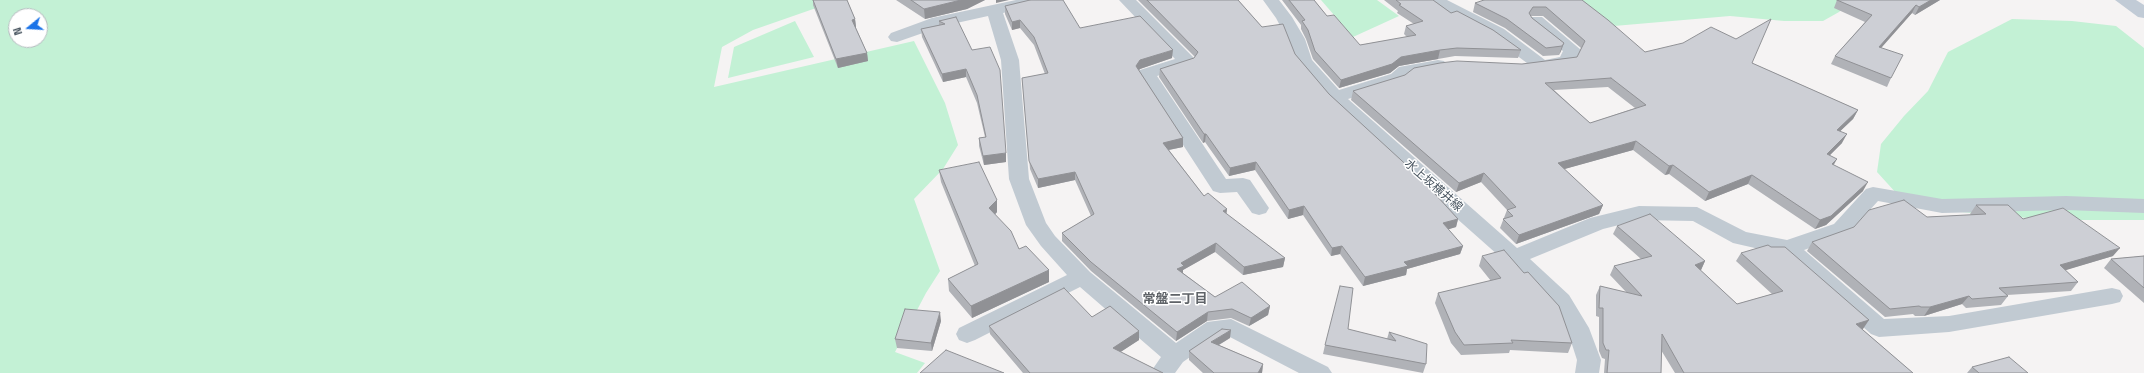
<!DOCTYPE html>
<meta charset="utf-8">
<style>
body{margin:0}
#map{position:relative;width:2144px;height:373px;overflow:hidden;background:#f5f3f3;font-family:"Titillium Web",sans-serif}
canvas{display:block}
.north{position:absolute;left:8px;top:8px;width:40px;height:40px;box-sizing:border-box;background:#fff;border:1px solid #b7bbc0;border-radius:50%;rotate:252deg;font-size:11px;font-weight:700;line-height:16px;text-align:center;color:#4a5661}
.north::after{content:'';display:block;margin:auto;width:14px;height:18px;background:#1a73e8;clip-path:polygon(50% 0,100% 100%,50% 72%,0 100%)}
</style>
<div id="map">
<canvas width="2144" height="373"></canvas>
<div class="north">N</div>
</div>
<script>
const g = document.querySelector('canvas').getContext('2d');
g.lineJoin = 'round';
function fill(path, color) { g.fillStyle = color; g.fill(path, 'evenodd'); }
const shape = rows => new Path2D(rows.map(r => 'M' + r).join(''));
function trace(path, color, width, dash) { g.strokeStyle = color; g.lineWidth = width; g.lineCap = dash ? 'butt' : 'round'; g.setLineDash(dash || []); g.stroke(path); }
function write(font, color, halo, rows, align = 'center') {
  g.font = font + ' "Titillium Web","Noto Sans JP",sans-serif'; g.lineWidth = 3; g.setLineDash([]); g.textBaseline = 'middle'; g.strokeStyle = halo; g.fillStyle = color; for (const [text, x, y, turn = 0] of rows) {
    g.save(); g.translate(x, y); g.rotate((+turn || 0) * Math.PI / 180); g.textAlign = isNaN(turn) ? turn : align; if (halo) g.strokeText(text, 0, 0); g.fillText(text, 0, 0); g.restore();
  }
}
fill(shape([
 [0,0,830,0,819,7,753,30,722,47,714,87,914,41,945,103,958,145,943,169,914,199,940,271,926,293,895,352,925,363,917,373,0,373],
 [16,16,40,16,40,40,16,40],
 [1321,0,1377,0,1399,16,1353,37],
 [1571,0,1851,0,1839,12,1823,21,1784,21,1730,16,1614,26],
 [2012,19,2072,21,2116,26,2144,48,2144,220,2050,220,1950,211,1897,194,1877,172,1881,144,1904,116,1928,91,1948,52],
 [795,21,814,57,728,78,734,47]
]), '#c3f1d5');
fill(shape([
 [1016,0,1047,0,1045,3,1003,13,1019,60,1029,179,1046,223,1055,236,1090,272,1176,343,1207,322,1231,319,1328,367,1332,373,1299,373,1228,336,1220,336,1183,362,1175,373,1150,373,1161,357,1080,287,975,340,967,343,959,340,956,334,959,328,1067,275,1041,246,1026,225,1009,179,1001,60,988,16,943,26,897,42,891,41,888,37,891,33,932,18,1016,0],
 [1119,0,1136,0,1193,57,1196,61,1193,65,1157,76,1226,179,1243,178,1250,180,1269,208,1266,213,1259,215,1252,213,1237,192,1220,193,1213,191,1137,74,1140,70,1175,59,1119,0],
 [1263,0,1279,0,1292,17,1305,39,1312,60,1339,90,1391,74,1399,67,1438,60,1444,61,1447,65,1444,69,1411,75,1403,82,1348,99,1517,248,1590,218,1639,206,1697,207,1746,232,1787,240,1834,224,1866,189,1873,187,1942,199,2066,196,2144,199,2144,213,2066,210,1942,213,1878,201,1848,234,1804,250,1884,319,1949,316,2112,288,2120,290,2123,296,2120,302,2112,304,1949,332,1879,337,1871,334,1781,254,1733,243,1693,221,1639,220,1603,229,1530,259,1569,295,1589,328,1601,360,1599,373,1575,373,1577,360,1567,329,1553,307,1534,287,1419,185,1329,101,1295,61,1287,39,1276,18,1263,0],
 [1427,0,1447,0,1504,29,1545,60,1560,57,1563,51,1530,25,1528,21,1530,17,1542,17,1581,50,1573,65,1544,70,1535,69,1492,37,1429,3,1427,0]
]), '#c1cad2');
fill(shape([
 [2115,0,2136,0,2144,5,2144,18,2138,17,2115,0]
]), '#c1cbd6');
fill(shape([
 [813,0,847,0,855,19,856,27,856,28,867,53,868,61,838,68,813,5],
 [896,0,985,0,967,9,925,19],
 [1138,0,1238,0,1262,27,1295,54,1329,94,1437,195,1458,219,1456,227,1448,229,1463,246,1460,254,1407,269,1406,275,1363,286,1340,254,1331,256,1303,215,1288,219,1255,170,1229,176,1205,142,1203,143,1159,77,1160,69,1194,58,1195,57],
 [1282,0,1314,0,1327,16,1360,45,1407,37,1404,34,1406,26,1414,24,1397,13,1398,11,1384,0,1433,0,1451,13,1521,50,1518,58,1455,56,1438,59,1399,66,1390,73,1339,88,1313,59,1306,39,1301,29,1301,25],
 [1582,0,1645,52,1752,63,1858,110,1853,119,1840,131,1842,143,1830,155,1834,165,1863,191,1826,225,1815,229,1748,184,1705,201,1669,174,1665,175,1633,150,1564,169,1603,205,1599,214,1516,244,1500,228,1507,210,1481,182,1456,192,1351,100,1353,91,1522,64,1577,57,1581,48,1543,16,1530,16,1532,18,1564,43,1561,51,1559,55,1543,56,1505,28,1473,12,1475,3],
 [1608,87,1635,108,1590,123,1554,90],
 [1837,0,1940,0,1915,15,1912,13,1881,47,1891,78,1887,87,1831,64,1835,56,1865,22,1834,8],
 [1005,6,1080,28,1172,58,1140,69,1139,70,1183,138,1183,147,1169,150,1204,196,1227,209,1226,214,1285,258,1283,267,1243,275,1215,252,1183,270,1183,273,1215,297,1270,306,1268,315,1249,326,1231,318,1207,321,1176,341,1091,271,1062,241,1062,233,1091,216,1075,180,1038,188,1030,169,1022,78,1045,74,1034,45,1020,28,1012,30,1005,14],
 [956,17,1006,162,984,165,979,146,979,138,985,137,977,103,966,77,943,82,922,37,921,29,939,25,939,21],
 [939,170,997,200,997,212,995,215,1019,249,1049,270,1049,282,972,318,949,291,948,279,975,266,941,182],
 [1976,205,2023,219,2113,256,2065,270,2078,282,2071,291,2007,295,2008,296,2001,305,1966,308,1962,304,1924,316,1915,316,1913,314,1885,317,1807,251,1812,242,1927,217,1971,215,1970,214],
 [1617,226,1705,261,1701,270,1700,270,1737,304,1772,294,1736,261,1741,253,1863,329,1862,329,1913,373,1675,373,1661,350,1661,373,1604,373,1605,359,1602,358,1599,351,1599,317,1596,316,1596,295,1600,286,1627,293,1610,275,1614,266,1641,259,1613,234],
 [1482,256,1572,343,1568,353,1510,350,1509,353,1461,355,1451,343,1435,303,1438,293,1491,281,1479,266],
 [2144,256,2144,303,2104,268,2111,259],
 [1092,317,1139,331,1139,340,1120,352,1163,373,1023,373,990,334,989,326],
 [941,321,932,351,897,348,895,339],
 [1389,332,1426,364,1423,373,1323,354,1325,345,1387,339],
 [1230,338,1219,345,1263,364,1262,373,1203,373,1189,360,1189,351],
 [1972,367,2028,373,1967,373]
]), '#b0b2b7');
fill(shape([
 [961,0,985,0,967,9,925,19,924,9],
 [996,0,1009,0,996,3],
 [1931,0,1940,0,1915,15,1919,7],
 [1916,5,1912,13,1875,55,1879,47],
 [855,19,856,27,853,28,852,20],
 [1020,20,1020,28,1012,30,1012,22],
 [1564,43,1561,51,1559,55,1562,46],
 [1173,50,1172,58,1140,69,1136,74,1136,66,1140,60],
 [1440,50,1438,59,1399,66,1390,73,1339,88,1341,80,1401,57],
 [867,53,868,61,838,68,836,59],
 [966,69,966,77,943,82,942,74],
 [1858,110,1853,119,1832,139,1837,130],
 [1204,134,1206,134,1205,142,1203,143],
 [1847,134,1842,143,1822,163,1827,154],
 [1183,138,1183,147,1163,151,1163,143],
 [1636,141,1633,150,1554,172,1558,163],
 [1006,153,1006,162,984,165,983,156],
 [1837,159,1832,168,1832,164],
 [1256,162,1255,170,1229,176,1230,168],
 [1673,165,1669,174,1665,175,1669,166],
 [1075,172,1075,180,1038,188,1038,179],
 [1484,173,1481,182,1456,192,1459,183],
 [1752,175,1748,184,1705,201,1709,192],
 [1868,182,1863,191,1826,225,1815,229,1820,220],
 [997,200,997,212,989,220,989,208],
 [1603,205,1599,214,1516,244,1519,235],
 [1304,206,1303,215,1288,219,1289,210],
 [1227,209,1226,217,1223,211],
 [1458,219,1456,227,1440,232,1443,223],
 [1216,243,1215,252,1183,270,1183,274,1177,269,1181,263],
 [1342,246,1340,254,1331,256,1332,248],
 [1463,246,1460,254,1407,269,1406,275,1363,286,1365,277,1404,262],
 [2120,248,2113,256,2053,274,2060,265],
 [1285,258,1283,267,1243,275,1244,267],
 [1705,261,1701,270,1691,273,1695,265],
 [1049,270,1049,282,972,318,971,306],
 [1969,296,1962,304,1924,316,1930,307],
 [1270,306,1268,315,1249,326,1251,318],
 [940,312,941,321,932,351,931,343],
 [1208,312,1207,321,1176,341,1177,332],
 [1869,320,1863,329,1850,333,1856,324],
 [1231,330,1230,338,1210,350,1211,342],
 [1139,331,1139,340,1113,357,1113,348],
 [1263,364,1262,373,1258,373]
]), '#909195');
const building = shape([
 [813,0,847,0,855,19,852,20,867,53,836,59,813,0],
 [911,0,961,0,924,9,911,0],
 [1030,0,1063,0,1080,28,1140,16,1173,50,1140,60,1136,66,1183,138,1163,143,1204,196,1208,193,1227,209,1223,211,1285,258,1244,267,1216,243,1181,263,1184,266,1177,269,1215,297,1242,282,1270,306,1251,318,1232,309,1208,312,1177,332,1091,262,1062,233,1094,214,1075,172,1038,179,1029,161,1022,78,1048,73,1034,37,1020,20,1012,22,1005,6,1030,0],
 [1147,0,1238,0,1262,27,1283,24,1295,54,1329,94,1437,193,1435,194,1458,219,1443,223,1463,246,1404,262,1408,266,1365,277,1342,246,1332,248,1304,206,1289,210,1256,162,1230,168,1206,134,1204,134,1160,69,1194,58,1198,52,1147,0],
 [1289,0,1314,0,1327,16,1334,15,1360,45,1416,35,1406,26,1423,21,1399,5,1401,4,1396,0,1433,0,1451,13,1457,11,1493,30,1521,50,1457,48,1440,50,1401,57,1392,64,1341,80,1315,51,1308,30,1302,21,1305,20,1289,0],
 [1484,0,1582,0,1608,20,1645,52,1683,43,1711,27,1736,39,1771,19,1752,63,1858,110,1837,130,1847,134,1827,154,1837,159,1832,164,1868,182,1831,216,1820,220,1752,175,1709,192,1673,165,1669,166,1636,141,1558,163,1603,205,1519,235,1503,219,1513,216,1507,210,1516,207,1484,173,1459,183,1353,91,1405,75,1414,68,1440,63,1457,61,1522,64,1577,57,1585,41,1546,7,1533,7,1529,13,1532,18,1564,43,1562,46,1546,48,1507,19,1475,3,1484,0],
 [1611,78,1646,105,1590,123,1545,83,1611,78],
 [1837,0,1931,0,1919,7,1916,5,1879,47,1903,55,1891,78,1835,56,1872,15,1837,0],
 [956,17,972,50,990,47,1000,70,1006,153,983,156,979,138,986,137,977,95,966,69,942,74,921,29,945,24,939,21,956,17],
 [979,162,997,200,989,208,1011,231,1019,249,1026,246,1049,270,971,306,948,279,978,264,939,170,979,162],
 [1904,200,1927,217,1986,214,1976,205,2008,205,2023,219,2063,208,2120,248,2060,265,2078,282,1999,288,2008,296,1972,299,1969,296,1930,307,1921,307,1919,306,1890,309,1812,242,1854,227,1869,210,1904,200],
 [1650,214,1705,261,1695,265,1737,304,1783,291,1741,253,1768,245,1771,247,1785,247,1869,320,1856,324,1913,373,1684,373,1662,334,1661,373,1607,373,1609,350,1606,350,1603,343,1603,308,1599,308,1600,286,1642,296,1614,266,1652,256,1617,226,1650,214],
 [1504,250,1524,273,1528,272,1559,306,1572,343,1511,340,1513,343,1464,345,1455,332,1438,293,1501,278,1482,256,1504,250],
 [2144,256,2144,288,2111,259,2144,256],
 [1340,286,1353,288,1348,329,1396,341,1389,332,1427,344,1426,364,1325,345,1340,286],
 [1064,288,1092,317,1110,306,1139,331,1113,348,1163,373,1030,373,989,326,1064,288],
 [905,309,940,312,931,343,895,339,905,309],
 [1222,329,1231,330,1211,342,1263,364,1258,373,1214,373,1189,351,1222,329],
 [946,350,1004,373,920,373,946,350],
 [2009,357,2028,373,1979,373,1972,367,2009,357]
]);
fill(building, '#cdcfd5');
trace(building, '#909195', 1);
write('12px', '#4a5661', '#fff', [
 ["水上坂横井線",1433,186,41]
]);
write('bold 13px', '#5f6368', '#fff', [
 ["常盤二丁目",1175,300]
]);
</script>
